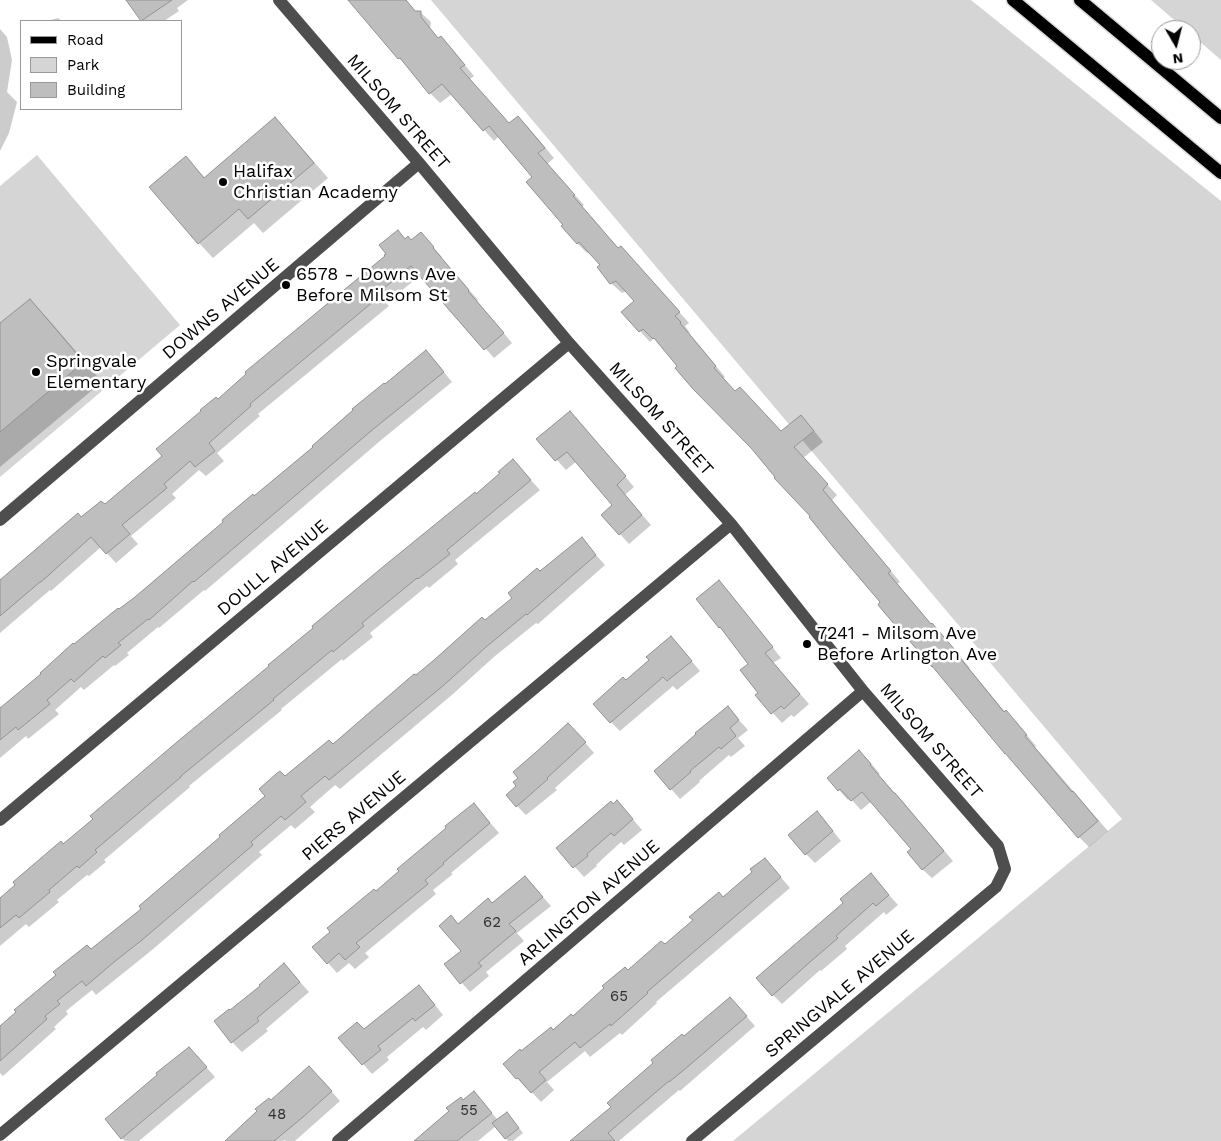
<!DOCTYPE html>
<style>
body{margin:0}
#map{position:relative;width:1221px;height:1141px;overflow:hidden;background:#fff;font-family:"Work Sans",sans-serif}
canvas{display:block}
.legend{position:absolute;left:20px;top:20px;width:162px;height:90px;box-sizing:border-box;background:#fff;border:1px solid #999;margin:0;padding:6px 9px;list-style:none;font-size:15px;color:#000}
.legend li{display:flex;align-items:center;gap:10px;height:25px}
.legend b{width:25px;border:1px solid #999}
.north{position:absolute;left:1151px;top:20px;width:50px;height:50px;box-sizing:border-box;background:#fff;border:1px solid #999;border-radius:50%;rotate:172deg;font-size:14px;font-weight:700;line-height:20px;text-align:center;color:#000}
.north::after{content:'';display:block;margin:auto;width:18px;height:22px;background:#000;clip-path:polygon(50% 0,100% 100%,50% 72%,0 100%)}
</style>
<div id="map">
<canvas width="1221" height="1141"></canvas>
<ul class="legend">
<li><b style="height:6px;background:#000"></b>Road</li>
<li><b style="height:14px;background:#d5d5d5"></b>Park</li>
<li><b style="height:14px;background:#bebebe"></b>Building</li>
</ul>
<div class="north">N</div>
</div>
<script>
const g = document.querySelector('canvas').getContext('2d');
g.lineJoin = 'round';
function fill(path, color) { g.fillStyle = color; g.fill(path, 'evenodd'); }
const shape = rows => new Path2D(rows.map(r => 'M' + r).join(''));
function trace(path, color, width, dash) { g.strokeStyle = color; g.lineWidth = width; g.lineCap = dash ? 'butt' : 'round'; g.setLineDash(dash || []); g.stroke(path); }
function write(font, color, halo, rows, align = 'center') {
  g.font = font + ' "Work Sans",sans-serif'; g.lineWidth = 5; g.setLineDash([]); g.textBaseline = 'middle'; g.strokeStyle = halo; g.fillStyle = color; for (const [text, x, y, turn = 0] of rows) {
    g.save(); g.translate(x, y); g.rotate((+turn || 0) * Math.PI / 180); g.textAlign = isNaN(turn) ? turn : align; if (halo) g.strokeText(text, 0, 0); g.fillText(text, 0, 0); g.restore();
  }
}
fill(shape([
 [431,0,971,0,1221,201,1221,1141,733,1141,1122,819],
 [1151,0,1221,0,1221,60,1191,34,1191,30,1186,30],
 [37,155,180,325,0,477,0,186]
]), '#d5d5d5');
fill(shape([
 [128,0,188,0,177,8,179,11,164,21,142,21],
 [350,0,407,0,407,1,416,12,420,12,431,22,430,29,439,39,441,38,451,48,474,76,470,79,509,125,518,117,528,127,554,158,547,164,584,205,582,207,619,249,631,258,689,323,685,326,690,333,689,333,725,377,723,379,736,393,781,433,801,417,811,427,823,442,803,458,837,495,832,500,900,582,897,584,932,625,942,635,970,668,969,668,1005,712,1016,722,1036,746,1035,747,1108,831,1089,847,1079,837,1015,763,811,516,664,348,654,338,650,342,623,312,635,301,626,291,622,293,611,283,601,265,590,251,587,253,577,243,534,178,499,136,494,141,452,94,440,103,430,93,410,68,399,58],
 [58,18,62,21,47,21],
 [0,29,7,37,12,60,7,92,17,102,9,133,0,151],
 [275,119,289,133,328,178,263,233,254,223,213,258,199,243,186,158,205,178],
 [398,232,406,240,411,241,430,243,442,257,441,258,478,300,477,301,512,343,494,358,421,275,386,303,389,306,258,414,260,416,217,453,224,461,206,476,199,470,172,494,176,498,131,536,138,544,116,563,101,547,51,591,50,590,0,633,0,583,81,519,105,506,164,456,218,400,386,256],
 [30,300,49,320,102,382,0,467,0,325],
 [426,352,435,361,452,382,380,441,205,591,204,590,159,628,158,627,127,653,129,655,115,666,114,665,84,690,81,687,55,710,59,714,28,739,26,736,0,758,0,709,255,498],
 [570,412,579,422,634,487,625,495,651,525,629,544,603,515,614,505,577,461,566,470,538,439],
 [513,461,540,490,455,560,458,564,429,588,427,586,370,633,373,637,343,661,342,659,281,709,282,710,189,786,190,787,104,860,106,862,89,876,87,875,57,900,59,902,29,927,26,924,0,946,0,900,476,495],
 [582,539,605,565,538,624,536,623,495,656,453,694,340,789,335,785,310,807,315,812,295,829,291,825,259,852,262,855,152,950,96,995,92,990,66,1011,68,1014,54,1027,56,1029,3,1076,0,1073,0,1027,143,909,222,837,285,778,333,746,415,677,514,598,540,573],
 [719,582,729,592,781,658,773,663,809,704,794,717,791,715,782,723,757,696,760,693,750,664,729,636,720,627],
 [680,647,700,671,677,690,673,686,620,731,611,722,626,681],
 [737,718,748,730,738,738,745,746,731,757,729,755,699,781,700,782,680,799,655,771],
 [578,734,594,753,555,788,557,790,526,815,517,806],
 [859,752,869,761,880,774,878,775,905,804,953,861,932,878,922,869,912,849,872,801,861,810,850,798,848,800,839,790],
 [474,804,499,833,451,873,453,874,433,890,436,894,365,953,369,957,355,969,349,963,337,973,314,947],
 [626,811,642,830,624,845,621,842,596,865,597,866,584,877,558,848],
 [826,822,841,841,815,863,806,854],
 [774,869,790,888,656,1002,657,1003,622,1035,620,1033,590,1057,585,1051,547,1082,554,1090,541,1102,527,1087,526,1088,517,1078,505,1064,573,1018,628,971,665,946,724,898],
 [871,875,898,905,886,915,884,912,845,946,847,949,821,971,820,970,782,1004,773,995,845,903],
 [525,877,551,906,517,933,524,941,486,972,489,976,470,992,446,965,463,951,459,925,492,904],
 [293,974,309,992,266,1029,268,1031,242,1052,232,1042,215,1021],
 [419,987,428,996,443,1015,426,1030,423,1027,387,1057,389,1060,372,1074,340,1038,364,1031],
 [730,998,755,1026,680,1091,679,1090,619,1141,573,1141,612,1107,684,1037],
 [189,1048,215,1077,139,1141,125,1141,122,1138],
 [319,1077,340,1101,295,1141,286,1141,284,1140,283,1141,227,1141,271,1102],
 [474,1093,498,1120,511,1118,523,1133,513,1141,508,1141,496,1126,478,1141,421,1141]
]), '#0003');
const building = shape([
 [126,0,172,0,141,21,126,0],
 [348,0,406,0,415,11,421,11,421,17,438,38,441,36,465,65,460,68,509,123,518,116,545,148,538,153,575,195,573,196,618,248,621,246,680,312,675,316,681,322,680,323,716,366,714,368,735,391,740,387,781,431,801,415,814,431,794,447,828,484,823,490,891,571,888,573,931,624,932,623,961,657,960,658,1004,712,1006,710,1027,735,1025,736,1072,792,1073,791,1098,821,1078,838,1005,753,1005,754,932,666,932,667,901,631,901,632,878,605,880,602,834,548,809,517,810,516,774,478,775,477,751,448,693,389,675,368,677,366,654,338,653,339,643,329,639,332,621,312,634,301,616,281,610,284,597,267,600,265,579,242,577,244,561,226,563,225,526,182,532,177,489,126,483,131,442,84,429,94,400,58,398,59,348,0],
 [275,117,314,163,248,219,239,209,198,244,149,187,186,156,204,178,275,117],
 [398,230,405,239,408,236,411,240,421,232,434,247,433,248,469,290,468,291,504,333,484,350,411,266,378,293,380,296,250,404,251,406,209,443,215,451,195,467,190,461,164,484,167,488,122,525,130,534,106,554,91,537,41,582,40,582,0,616,0,580,78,513,81,517,101,501,105,504,162,456,156,449,201,411,200,410,216,397,218,399,246,374,245,372,385,256,384,255,386,254,379,245,398,230],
 [30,299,84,362,0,432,0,323,30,299],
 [426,350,444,372,371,431,194,582,193,581,149,620,148,619,118,643,121,645,105,658,103,656,74,682,71,679,47,700,50,704,18,730,16,727,0,740,0,708,41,674,40,673,73,643,74,644,118,608,119,609,135,597,223,522,222,520,253,494,254,496,313,447,312,446,353,410,352,409,384,383,385,384,426,350],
 [570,411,626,476,617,485,642,515,619,535,601,515,612,505,567,452,555,461,536,439,570,411],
 [513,459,531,480,447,550,450,554,418,579,417,578,362,623,364,626,333,652,332,650,273,699,274,700,181,776,181,777,95,850,97,852,79,868,77,866,49,890,50,892,19,918,16,915,0,928,0,898,15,885,13,882,61,841,63,844,93,819,90,816,177,742,269,666,268,665,313,628,312,626,384,566,475,492,476,494,500,473,498,472,513,459],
 [582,537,596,555,527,615,526,614,486,647,444,685,329,780,325,776,301,796,306,802,285,820,281,816,251,842,253,845,142,940,114,962,86,986,82,981,57,1001,60,1004,45,1016,47,1019,0,1061,0,1026,16,1012,14,1010,56,975,53,972,87,945,91,949,141,909,139,906,220,837,219,835,265,796,259,789,276,774,280,771,285,776,329,740,333,744,414,674,416,675,434,660,482,617,485,620,512,598,508,593,537,568,540,571,582,537],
 [719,580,773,647,765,653,800,694,784,709,781,706,771,714,755,695,758,693,740,670,748,664,720,627,719,628,696,599,719,580],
 [671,636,692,661,667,681,663,677,610,723,593,704,623,677,626,680,649,660,646,657,671,636],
 [728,706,739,720,730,728,736,736,721,749,719,747,690,771,691,772,670,790,654,771,696,734,695,733,728,706],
 [568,723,586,742,547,778,548,779,516,807,506,795,516,786,513,782,518,778,513,772,535,753,568,723],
 [859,750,871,764,870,765,894,793,895,793,944,851,922,870,907,852,911,849,862,792,851,801,840,789,838,791,827,778,859,750],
 [617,800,633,819,614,836,611,833,587,854,588,856,573,868,556,848,611,801,613,804,617,800],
 [474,803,490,823,443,863,444,864,425,880,428,884,356,943,360,947,345,960,339,953,327,964,312,947,330,932,327,928,374,889,376,891,399,871,397,869,446,828,445,826,474,803],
 [817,811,833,831,805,855,788,835,817,811],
 [765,858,781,877,647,992,648,993,611,1026,610,1024,580,1048,575,1042,539,1072,546,1080,531,1093,518,1078,516,1079,503,1064,520,1049,521,1051,551,1027,553,1030,571,1014,573,1016,604,988,602,986,625,967,628,970,661,941,665,944,693,920,689,917,719,892,723,897,752,872,750,869,765,858],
 [871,873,889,895,876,906,873,903,836,936,838,938,810,962,772,996,756,978,843,903,840,899,871,873],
 [525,876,543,897,509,924,516,931,478,963,482,966,460,984,444,964,461,951,439,926,451,915,458,924,488,898,492,903,525,876],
 [284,963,300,982,257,1018,259,1021,231,1043,214,1021,229,1009,230,1010,260,986,259,985,284,963],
 [419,985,435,1005,415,1021,413,1018,378,1046,381,1050,362,1065,338,1038,357,1022,364,1029,419,985],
 [730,997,747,1016,685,1069,669,1082,669,1081,608,1133,615,1141,570,1141,611,1107,607,1103,653,1063,651,1060,682,1034,684,1036,730,997],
 [189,1047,207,1067,121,1139,105,1119,157,1075,156,1073,189,1047],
 [309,1066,332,1091,303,1117,274,1141,225,1141,257,1111,255,1109,269,1098,271,1100,309,1066],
 [474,1091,492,1113,457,1141,414,1141,449,1111,446,1108,461,1097,463,1100,474,1091],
 [507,1112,519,1128,505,1139,492,1123,507,1112]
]);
fill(building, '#bebebe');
trace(building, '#929292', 1);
const major = shape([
 [1013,0,1221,173],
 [1080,0,1221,118]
]);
trace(major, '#dbdbdb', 15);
trace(shape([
 [279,0,419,163,569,343,731,524,863,691,998,846,1005,869,996,887,692,1141],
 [0,520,419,163],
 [0,820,569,343],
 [0,1135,731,524],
 [338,1141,863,691]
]), '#4e4e4e', 12);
trace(major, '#000', 12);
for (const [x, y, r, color] of [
 [223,182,5,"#000"],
 [286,285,5,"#000"],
 [36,372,5,"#000"],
 [807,644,5,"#000"]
]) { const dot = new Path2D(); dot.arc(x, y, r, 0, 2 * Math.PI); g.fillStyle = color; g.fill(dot); trace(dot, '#fff', 2); }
write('15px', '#303030', null, [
 ["62",492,923],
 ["65",619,997],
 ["55",469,1111],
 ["48",277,1115]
]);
write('18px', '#000', '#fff', [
 ["MILSOM STREET",398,112,49],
 ["DOWNS AVENUE",221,309,-40],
 ["MILSOM STREET",661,419,48],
 ["DOULL AVENUE",273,568,-40],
 ["MILSOM STREET",931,741,49],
 ["PIERS AVENUE",354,816,-40],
 ["ARLINGTON AVENUE",589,903,-41],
 ["SPRINGVALE AVENUE",840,994,-40]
]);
write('18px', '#000', '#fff', [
 ["Halifax",233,172],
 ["Christian Academy",233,193],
 ["6578 - Downs Ave",296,275],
 ["Before Milsom St",296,296],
 ["Springvale",46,362],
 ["Elementary",46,383],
 ["7241 - Milsom Ave",817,634],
 ["Before Arlington Ave",817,655]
], 'left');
</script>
